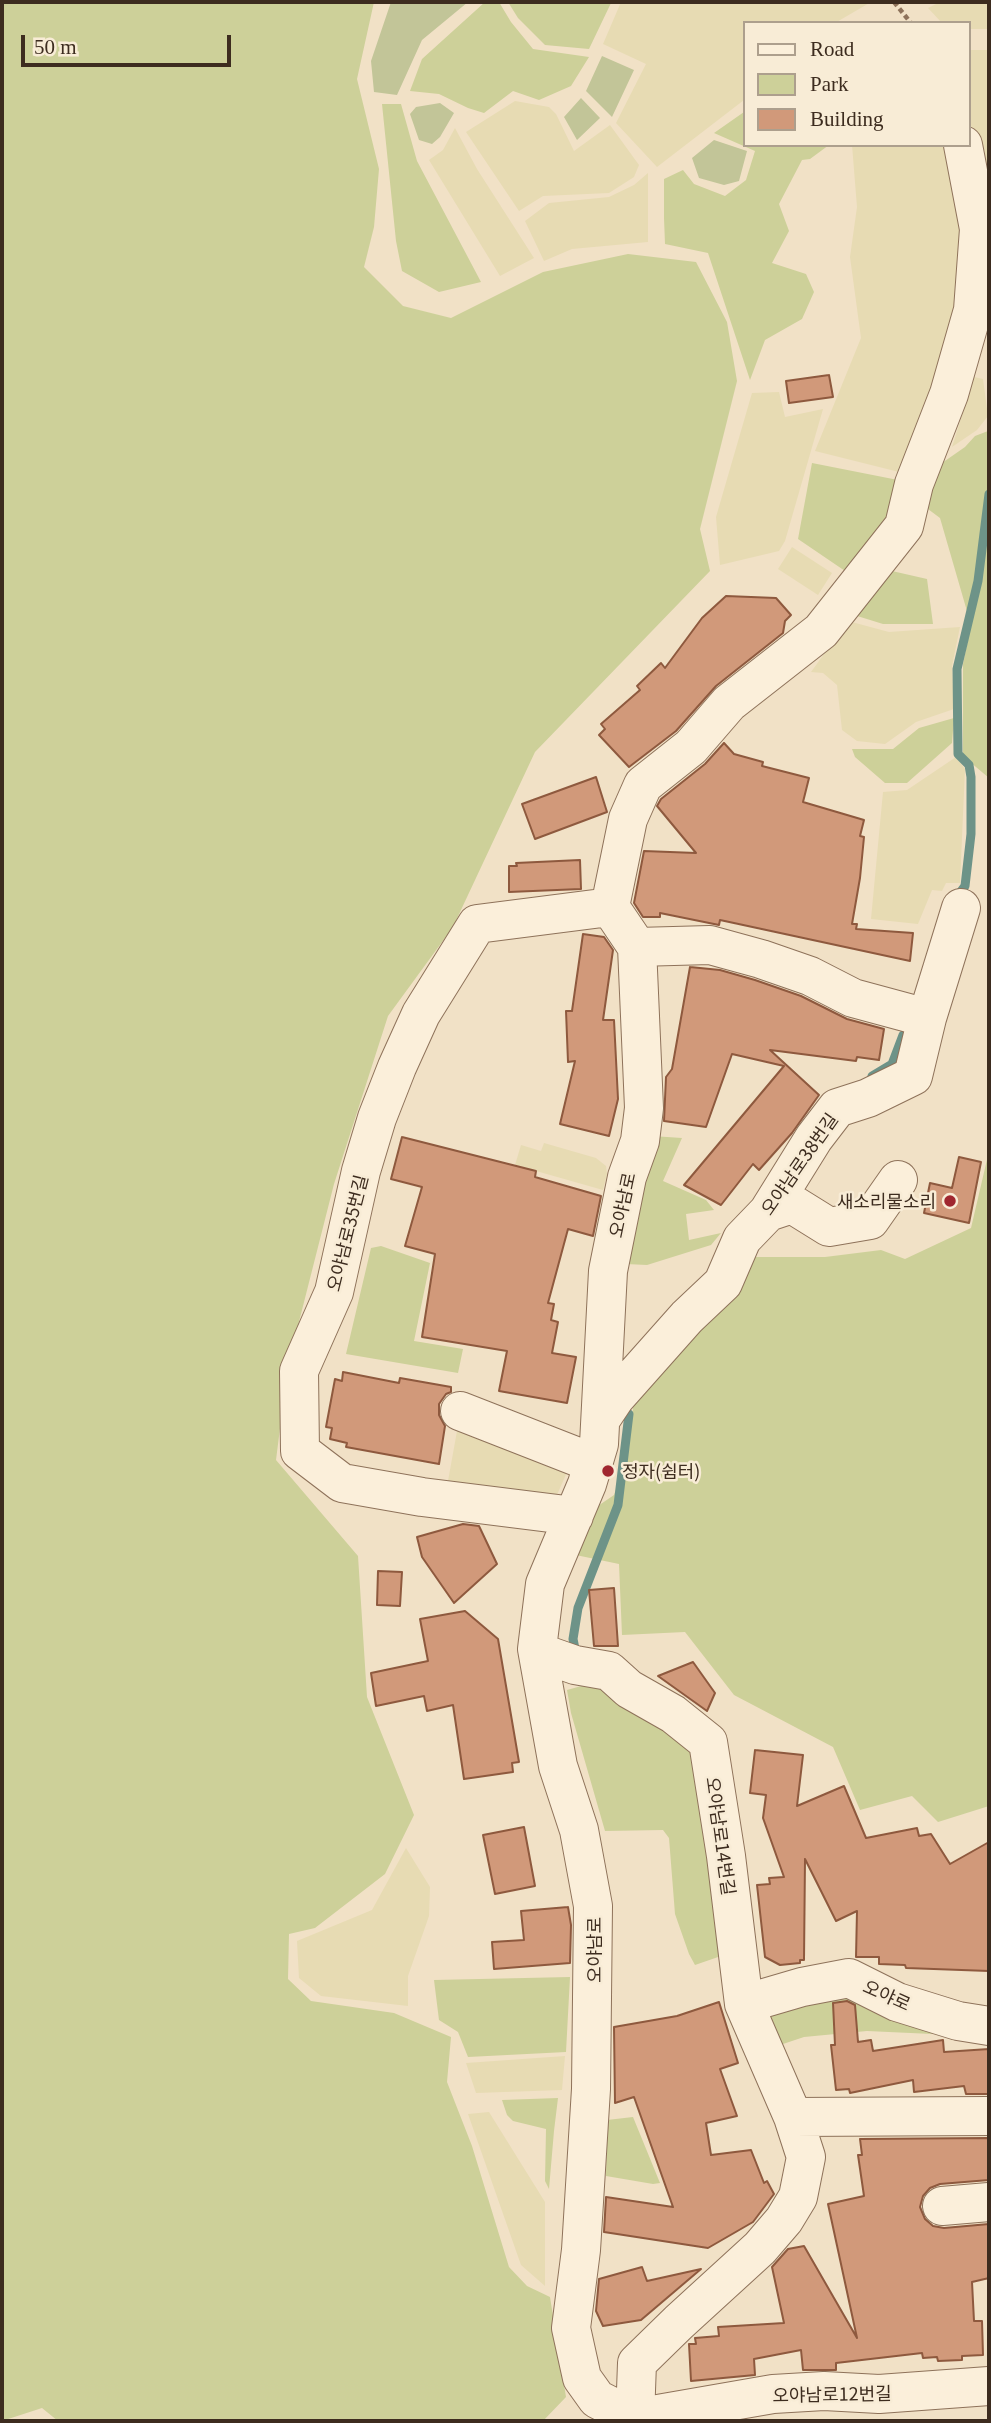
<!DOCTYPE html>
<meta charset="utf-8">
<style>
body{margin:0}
#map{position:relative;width:991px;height:2423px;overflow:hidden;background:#f1e1c6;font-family:Georgia,serif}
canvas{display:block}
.frame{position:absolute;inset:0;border:4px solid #3d2c1f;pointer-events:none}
.legend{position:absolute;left:743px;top:21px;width:228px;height:126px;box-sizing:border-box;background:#f8ecd6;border:2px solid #ad9f8d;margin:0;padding:9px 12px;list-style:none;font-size:21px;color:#3d2c1f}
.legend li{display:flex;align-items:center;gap:14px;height:35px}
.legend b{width:35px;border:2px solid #ad9f8d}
.scale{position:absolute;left:21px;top:35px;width:210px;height:32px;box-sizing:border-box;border:4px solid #3d2c1f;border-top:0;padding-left:9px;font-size:21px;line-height:24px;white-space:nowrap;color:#3d2c1f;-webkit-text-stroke:5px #f8ecd6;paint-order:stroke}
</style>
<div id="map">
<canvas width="991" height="2423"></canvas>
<div class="frame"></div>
<ul class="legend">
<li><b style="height:9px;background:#fbefda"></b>Road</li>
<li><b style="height:19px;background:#cdd099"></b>Park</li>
<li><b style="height:19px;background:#d1997a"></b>Building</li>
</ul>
<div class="scale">50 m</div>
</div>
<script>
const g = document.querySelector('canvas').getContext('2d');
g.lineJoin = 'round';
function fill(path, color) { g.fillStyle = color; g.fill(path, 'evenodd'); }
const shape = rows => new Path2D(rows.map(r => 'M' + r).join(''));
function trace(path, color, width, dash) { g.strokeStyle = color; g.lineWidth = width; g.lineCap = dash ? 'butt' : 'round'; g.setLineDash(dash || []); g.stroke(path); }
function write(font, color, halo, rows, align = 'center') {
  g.font = font + ' Georgia,"Noto Sans KR",serif'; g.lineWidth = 5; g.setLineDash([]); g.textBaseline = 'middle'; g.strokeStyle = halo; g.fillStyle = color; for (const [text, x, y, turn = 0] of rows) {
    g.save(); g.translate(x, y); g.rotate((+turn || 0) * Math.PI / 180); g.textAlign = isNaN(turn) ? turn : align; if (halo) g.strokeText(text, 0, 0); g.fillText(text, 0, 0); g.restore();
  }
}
fill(shape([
 [621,2,871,2,835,23,744,23,744,100,657,167,616,123,646,64,603,44],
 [940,2,989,2,989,29,968,29,968,23,942,23,928,8],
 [968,50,989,50,988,207,968,125],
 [515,101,549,107,556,114,574,151,610,125,639,165,634,177,609,193,543,196,519,211,466,132],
 [455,128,477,169,534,258,500,276,429,160,443,150],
 [852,145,945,146,964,218,966,284,907,474,815,451,861,338,850,257,857,207],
 [648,173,648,242,572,249,544,261,525,221,549,203,609,197,634,185],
 [974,377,983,379,988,416,977,430,952,447],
 [779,392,785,417,823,409,785,541,779,551,720,565,716,517,752,393],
 [792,547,832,573,818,595,778,569],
 [848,621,889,632,960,627,952,666,954,709,916,722,885,744,857,741,842,730,837,685,823,673,811,672],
 [956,757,965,769,960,883,946,883,942,891,932,890,918,924,871,919,883,792,907,790],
 [544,1143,596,1158,606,1166,607,1174,603,1190,515,1165,521,1145,541,1151],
 [459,1420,568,1470,556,1497,545,1499,448,1481],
 [406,1848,430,1887,429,1916,408,1976,408,2006,321,1996,299,1978,297,1941,372,1910],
 [565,2056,562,2090,476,2093,466,2063],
 [489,2112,545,2202,545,2286,521,2265,468,2114]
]), '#e7dbb3');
fill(shape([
 [2,2,374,2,357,79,379,169,374,227,364,267,403,306,451,318,543,272,628,254,696,262,727,322,737,381,700,529,710,571,535,752,453,927,388,1016,334,1184,288,1365,276,1460,358,1556,367,1697,414,1815,385,1874,315,1928,289,1934,288,1979,311,2001,394,2013,451,2037,447,2082,472,2146,509,2267,527,2286,550,2297,566,2397,543,2421,58,2421,42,2408,2,2421],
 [485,2,499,2,511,22,533,49,589,57,571,86,539,100,513,91,484,113,468,108,439,94,410,91,422,59],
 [508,2,609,2,611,3,589,49,545,45,518,18],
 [382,104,401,104,417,161,481,282,439,292,402,271,396,241],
 [744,112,744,145,829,145,810,159,802,160,779,204,789,231,772,263,806,274,814,292,802,319,765,340,750,380,708,253,665,244,664,218,664,179,683,170,694,184,725,196,746,180,755,151,714,133],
 [988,431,989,495,989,778,963,756,963,664,971,625,940,518,924,506,942,463,965,447,975,436],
 [812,463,903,481,872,549,848,573,798,539],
 [892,571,927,579,933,624,883,624,854,615],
 [954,718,952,743,907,783,885,783,855,757,852,749,893,749,919,728],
 [652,1136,682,1138,663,1181,706,1200,714,1210,686,1214,689,1240,721,1233,711,1245,647,1265,626,1264],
 [989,1151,989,1806,938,1822,912,1796,860,1810,833,1747,734,1695,685,1632,622,1635,619,1564,571,1554,595,1508,614,1495,626,1460,634,1401,749,1257,825,1257,881,1250,905,1259,971,1228],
 [381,1246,430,1263,414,1341,463,1349,458,1373,346,1354,371,1248],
 [592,1683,621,1699,688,1748,697,1763,721,1956,695,1965,689,1954,675,1914,669,1838,663,1830,605,1831,571,1713,567,1690],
 [570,1977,566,2052,468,2057,458,2032,439,2020,434,1980],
 [841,1988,954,2035,867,2031,804,2037,780,2045,766,2016],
 [558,2098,554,2131,549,2189,545,2181,546,2129,513,2121,507,2115,502,2100],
 [633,2117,660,2183,653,2184,606,2176,607,2120]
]), '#cdd099');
fill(shape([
 [391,2,468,2,422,40,397,95,374,92,371,61],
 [602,56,634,70,612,117,586,91],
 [581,98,600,118,577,140,564,117],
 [440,103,454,113,440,137,432,144,419,140,410,114,416,107],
 [714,140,747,151,739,181,724,185,699,178,692,158]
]), '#c2c598');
trace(shape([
 [957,897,965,886,971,834,971,777,969,765,958,754,957,669,978,581,989,494],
 [872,1076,892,1064,903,1035],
 [575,1649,573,1639,578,1608,618,1505,629,1414]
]), '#6d9388', 9);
const building = shape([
 [829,375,833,397,789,403,786,381,829,375],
 [726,596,776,598,791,615,785,621,783,633,716,686,676,731,629,767,599,735,605,729,601,724,640,690,637,686,661,663,665,668,702,618,726,596],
 [724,743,734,754,763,762,762,766,809,778,803,802,864,820,860,836,864,837,860,878,852,924,857,924,856,929,913,933,910,961,720,920,719,925,660,913,660,917,643,917,634,903,644,851,696,853,657,806,661,799,705,764,724,743],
 [596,777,607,812,535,839,522,804,596,777],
 [580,860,581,889,509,892,509,866,517,866,516,863,580,860],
 [583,934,604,937,613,950,603,1020,614,1020,618,1099,609,1136,560,1124,575,1061,568,1062,566,1011,572,1011,583,934],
 [690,967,720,970,755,980,801,996,847,1019,884,1029,879,1060,857,1057,856,1061,770,1050,819,1095,792,1133,759,1170,753,1164,721,1205,684,1185,784,1066,732,1054,706,1127,664,1121,666,1077,672,1069,690,967],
 [402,1137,536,1171,535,1177,601,1196,593,1236,568,1229,548,1303,554,1304,551,1320,558,1322,552,1353,576,1357,567,1403,499,1391,507,1351,422,1337,435,1254,405,1246,422,1187,391,1179,402,1137],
 [959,1157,981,1162,969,1223,924,1213,930,1183,952,1188,959,1157],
 [343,1372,399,1383,400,1378,451,1387,451,1392,446,1394,439,1404,439,1415,445,1426,439,1464,346,1447,347,1443,330,1439,332,1428,326,1427,335,1379,342,1381,343,1372],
 [463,1524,479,1526,497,1564,454,1603,422,1557,417,1537,463,1524],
 [378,1571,402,1572,400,1606,377,1605,378,1571],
 [614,1588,618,1646,594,1646,589,1590,614,1588],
 [465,1611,498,1639,519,1762,512,1763,513,1772,464,1779,453,1705,427,1711,424,1696,376,1706,371,1673,428,1661,420,1619,465,1611],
 [693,1662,715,1693,707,1711,658,1676,693,1662],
 [755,1750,803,1755,797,1806,844,1786,866,1838,917,1828,919,1836,931,1834,950,1864,989,1842,989,1971,906,1968,905,1965,879,1964,879,1957,856,1957,857,1911,836,1921,805,1859,804,1960,800,1960,800,1963,780,1965,765,1957,757,1885,770,1884,769,1878,784,1877,763,1818,766,1795,750,1793,755,1750],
 [524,1827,535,1886,495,1894,483,1835,524,1827],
 [568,1907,571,1925,570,1963,494,1969,492,1942,524,1940,521,1911,568,1907],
 [847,2001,855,2005,858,2042,871,2040,873,2051,943,2040,944,2052,989,2049,989,2094,966,2094,964,2086,914,2092,913,2080,850,2093,849,2089,836,2090,831,2045,835,2045,833,2003,847,2001],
 [719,2002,738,2063,720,2069,737,2116,706,2123,711,2155,751,2150,764,2183,767,2181,774,2194,753,2222,708,2248,604,2232,606,2197,673,2207,634,2097,615,2103,614,2027,677,2016,719,2002],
 [989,2138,989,2180,940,2184,930,2188,923,2196,920,2207,925,2219,933,2226,944,2228,989,2224,989,2278,972,2282,974,2321,982,2321,983,2355,962,2356,962,2360,938,2361,937,2357,923,2358,922,2353,836,2363,836,2370,803,2370,801,2350,754,2359,755,2375,691,2381,689,2344,696,2344,695,2338,719,2336,718,2327,784,2323,772,2267,788,2249,804,2246,857,2338,828,2204,864,2196,858,2155,862,2155,860,2139,989,2138],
 [642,2267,647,2281,701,2269,641,2320,603,2326,596,2311,599,2279,642,2267]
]);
fill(building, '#d1997a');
trace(building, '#8e593e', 2);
const minor = shape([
 [637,947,710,945,761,959,810,976,853,998,927,1018],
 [768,1212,792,1204,829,1227,870,1220,898,1180],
 [460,1411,593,1463],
 [601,1419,615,1398,687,1317,723,1283,742,1239,768,1212,814,1138,837,1108,868,1098,913,1076,927,1018,961,908],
 [574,1516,422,1497,342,1483,300,1451,299,1371,334,1292,361,1171,377,1118,397,1067,421,1014,477,924,610,907],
 [537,1649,541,1653,575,1665,609,1671,629,1689,673,1714,708,1742,726,1856,744,2004,793,2117,806,2157,798,2197,784,2220,760,2248,679,2322,637,2363,635,2418,773,2394,824,2391,879,2394,989,2386],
 [744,2004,802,1987,849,1978,897,2002,958,2021,989,2026],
 [793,2117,989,2116],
 [942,2206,989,2202],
 [640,2421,597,2399,582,2378,571,2328,581,2250,591,2089,593,1906,579,1830,558,1766,537,1649,545,1584,587,1484,599,1444,608,1271,627,1177,640,1141,644,1108,637,947,610,907,628,819,643,785,691,747,729,703,821,631,904,526,914,484,949,394,973,310,979,229,963,145]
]);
trace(minor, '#8e725a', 40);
trace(shape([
 [894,2,911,23]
]), '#8e725a', 4.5, [5, 3.5]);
trace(minor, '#fbefda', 38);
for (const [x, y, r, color] of [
 [950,1201,7,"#a0272f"],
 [608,1471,7,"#a0272f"]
]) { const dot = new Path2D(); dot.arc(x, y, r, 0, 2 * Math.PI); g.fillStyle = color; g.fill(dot); trace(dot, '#f8ecd6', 2.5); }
write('18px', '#3d2c1f', '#f8ecd6', [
 ["오야남로38번길",799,1164,-55],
 ["오야남로",622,1205,-78],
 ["오야남로35번길",347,1233,-76],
 ["오야남로14번길",721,1836,82],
 ["오야남로",594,1950,-90],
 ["오야로",887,1995,24],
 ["오야남로12번길",832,2394,-1]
]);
write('18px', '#3d2c1f', '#f8ecd6', [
 ["새소리물소리",936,1201],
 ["정자(쉼터)",622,1471,"left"]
], 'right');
</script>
